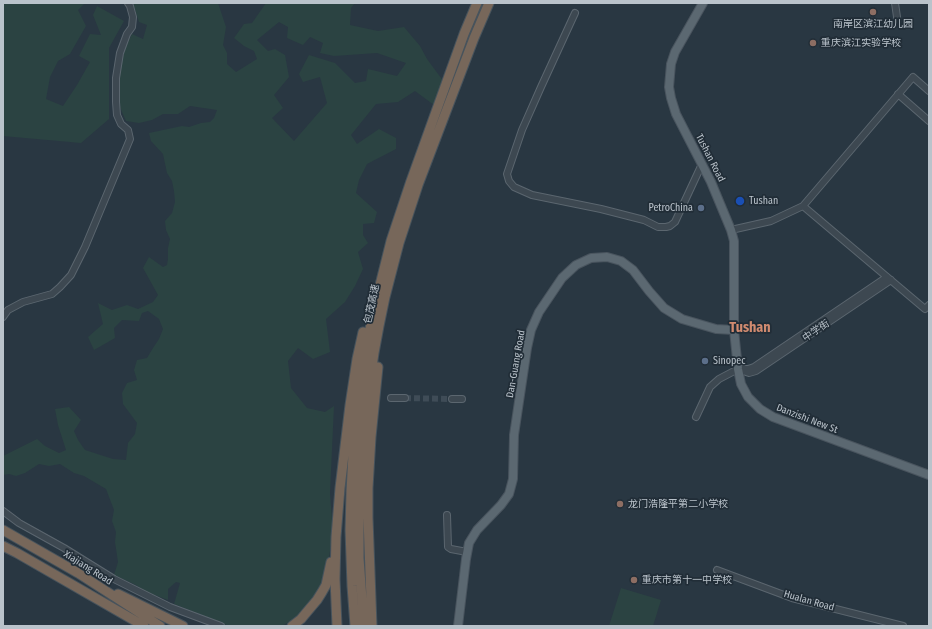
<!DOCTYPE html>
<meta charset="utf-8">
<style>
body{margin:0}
#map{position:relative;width:932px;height:629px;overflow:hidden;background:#293742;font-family:"Fira Sans Condensed",sans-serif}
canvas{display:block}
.frame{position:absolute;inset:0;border:4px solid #bac3cb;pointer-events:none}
</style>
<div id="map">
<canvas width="932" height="629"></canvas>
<div class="frame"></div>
</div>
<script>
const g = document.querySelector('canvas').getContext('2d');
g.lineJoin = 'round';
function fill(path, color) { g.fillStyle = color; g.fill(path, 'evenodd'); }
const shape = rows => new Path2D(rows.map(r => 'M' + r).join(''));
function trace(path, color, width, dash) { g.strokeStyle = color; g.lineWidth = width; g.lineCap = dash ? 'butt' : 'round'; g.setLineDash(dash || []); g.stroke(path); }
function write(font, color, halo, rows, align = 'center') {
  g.font = font + ' "Fira Sans Condensed","Noto Sans SC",sans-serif'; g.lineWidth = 3.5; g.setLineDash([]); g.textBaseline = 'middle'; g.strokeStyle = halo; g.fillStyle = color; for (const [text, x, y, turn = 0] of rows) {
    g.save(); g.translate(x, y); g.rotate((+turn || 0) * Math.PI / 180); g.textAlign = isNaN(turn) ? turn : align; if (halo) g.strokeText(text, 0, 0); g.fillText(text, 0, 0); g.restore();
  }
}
fill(shape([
 [3,3,85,3,78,10,86,26,70,54,58,61,50,77,46,99,63,106,77,85,90,62,79,56,90,34,101,35,93,15,97,6,124,21,109,48,109,119,81,143,3,136],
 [133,3,218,3,226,27,223,45,227,53,227,64,236,72,257,59,254,51,244,46,234,38,244,24,252,23,266,3,355,3,351,8,350,25,378,31,404,27,420,46,427,59,444,82,434,105,415,91,398,102,376,104,351,135,357,144,379,129,396,138,396,149,367,164,359,180,356,193,377,212,374,223,363,224,363,235,368,243,358,252,363,269,355,286,345,302,326,319,330,352,313,359,298,348,288,361,291,388,307,408,325,412,334,406,330,493,333,533,329,557,325,577,318,593,304,609,291,621,282,626,229,626,202,615,174,604,180,583,176,582,168,589,168,600,144,591,136,585,114,575,118,562,115,542,116,532,112,521,114,510,106,489,84,476,74,473,60,464,49,466,39,464,25,473,16,476,9,474,3,475,3,456,37,439,45,446,59,453,66,450,58,425,55,409,69,407,81,420,74,431,78,440,85,450,113,459,126,460,128,443,135,434,137,423,123,404,122,393,127,383,137,380,134,370,137,360,147,358,153,348,159,339,163,329,159,319,148,311,142,313,139,321,122,320,114,328,115,338,94,350,88,337,103,324,98,303,112,310,127,305,138,309,153,302,158,295,143,268,149,257,163,267,167,265,168,259,168,248,170,239,166,230,165,221,172,213,175,202,174,191,172,181,167,173,163,154,151,141,149,133,182,126,189,127,201,123,210,122,214,118,217,110,190,106,178,114,163,114,152,120,139,123,126,121,118,103,120,71,125,48,132,34,143,39,147,25,139,22],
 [279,22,288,27,287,38,303,45,310,37,323,43,320,53,334,56,377,53,406,63,397,76,368,69,366,81,355,83,335,63,309,55,299,74,303,82,320,77,327,103,294,141,272,118,283,108,274,95,289,77,285,55,275,49,268,51,257,40],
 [621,588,661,600,653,626,609,626]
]), '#2b4342');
trace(shape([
 [405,398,452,399]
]), '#3f4c57', 6, [6, 3]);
const minor = shape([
 [895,3,897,17],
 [575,13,541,87,522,130,507,174,509,181,514,187,532,195,601,209,644,220,658,227,666,227,670,226,675,222,702,164],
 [929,91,913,77,803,206,925,309,929,305],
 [898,94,929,121],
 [731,230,771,221,803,206],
 [3,317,8,310,23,302,52,294,60,287,71,275,85,247,130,139,128,130,121,124,117,115,116,102,116,78,120,53,127,34,132,27,133,17,130,6,128,3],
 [743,371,749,373,756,371,891,280],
 [391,398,405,398],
 [452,399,462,399],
 [696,417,710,387,719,379,738,369,748,369,754,367,887,277],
 [3,511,19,523,64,548,114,579,170,607,221,626],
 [447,515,448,547,451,549,467,552],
 [717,570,792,598,903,626]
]);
const major = shape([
 [703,3,675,52,671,64,669,87,671,98,676,114,711,182,731,230,734,241,734,330,738,369,741,384,748,397,760,409,773,417,929,475],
 [458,626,466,559,469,543,477,530,501,505,509,494,513,479,514,435,527,348,531,330,539,312,562,278,576,265,591,258,607,257,621,261,633,270,649,291,664,308,682,319,716,329,734,330]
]);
const highway = shape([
 [3,530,78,573,160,626],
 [3,546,17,553,144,626],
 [118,594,183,626],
 [292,626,301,619,306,613,317,600,322,592,326,585,331,562],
 [337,626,335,579,336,537,340,488,350,405,357,359,363,332],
 [355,626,352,586,350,530,351,492,353,454,357,416,367,342,377,297,391,241,411,181,464,34,477,3],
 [364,626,359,558,359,493,362,454,366,408,374,353,379,326,385,297,399,243,418,185,474,38,489,3],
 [372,626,368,518,368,488,371,437,378,367]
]);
trace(minor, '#5b666f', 8);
trace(major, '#49545e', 10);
trace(highway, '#47535c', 11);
trace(minor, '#3d4851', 6);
trace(major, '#5b6871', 8);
trace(highway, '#77675a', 9);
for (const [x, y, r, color] of [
 [873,12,4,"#8d6e63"],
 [813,43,4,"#8d6e63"],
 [740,201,5,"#1a4fb4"],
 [701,208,4,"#5c6f8a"],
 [705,361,4,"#5c6f8a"],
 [620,504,4,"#8d6e63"],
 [634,580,4,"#8d6e63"]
]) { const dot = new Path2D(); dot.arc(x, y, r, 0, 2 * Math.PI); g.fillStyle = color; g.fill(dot); trace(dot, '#212d37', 1.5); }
write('10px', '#bac3cb', '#212d37', [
 ["南岸区滨江幼儿园",873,24,"center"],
 ["重庆滨江实验学校",821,43],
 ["Tushan",749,201],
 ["PetroChina",693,208,"right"],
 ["Sinopec",713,361],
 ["龙门浩隆平第二小学校",628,504],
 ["重庆市第十一中学校",642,580]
], 'left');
write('10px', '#bac3cb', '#212d37', [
 ["Tushan Road",710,158,63],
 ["包茂高速",372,304,-78],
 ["中学街",816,331,-34],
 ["Dan-Guang Road",516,364,-80],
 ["Danzishi New St",807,419,21],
 ["Xiajiang Road",88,568,32],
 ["Hualan Road",809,601,16]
]);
write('bold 14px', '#d18b70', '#212d37', [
 ["Tushan",750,328]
]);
</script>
